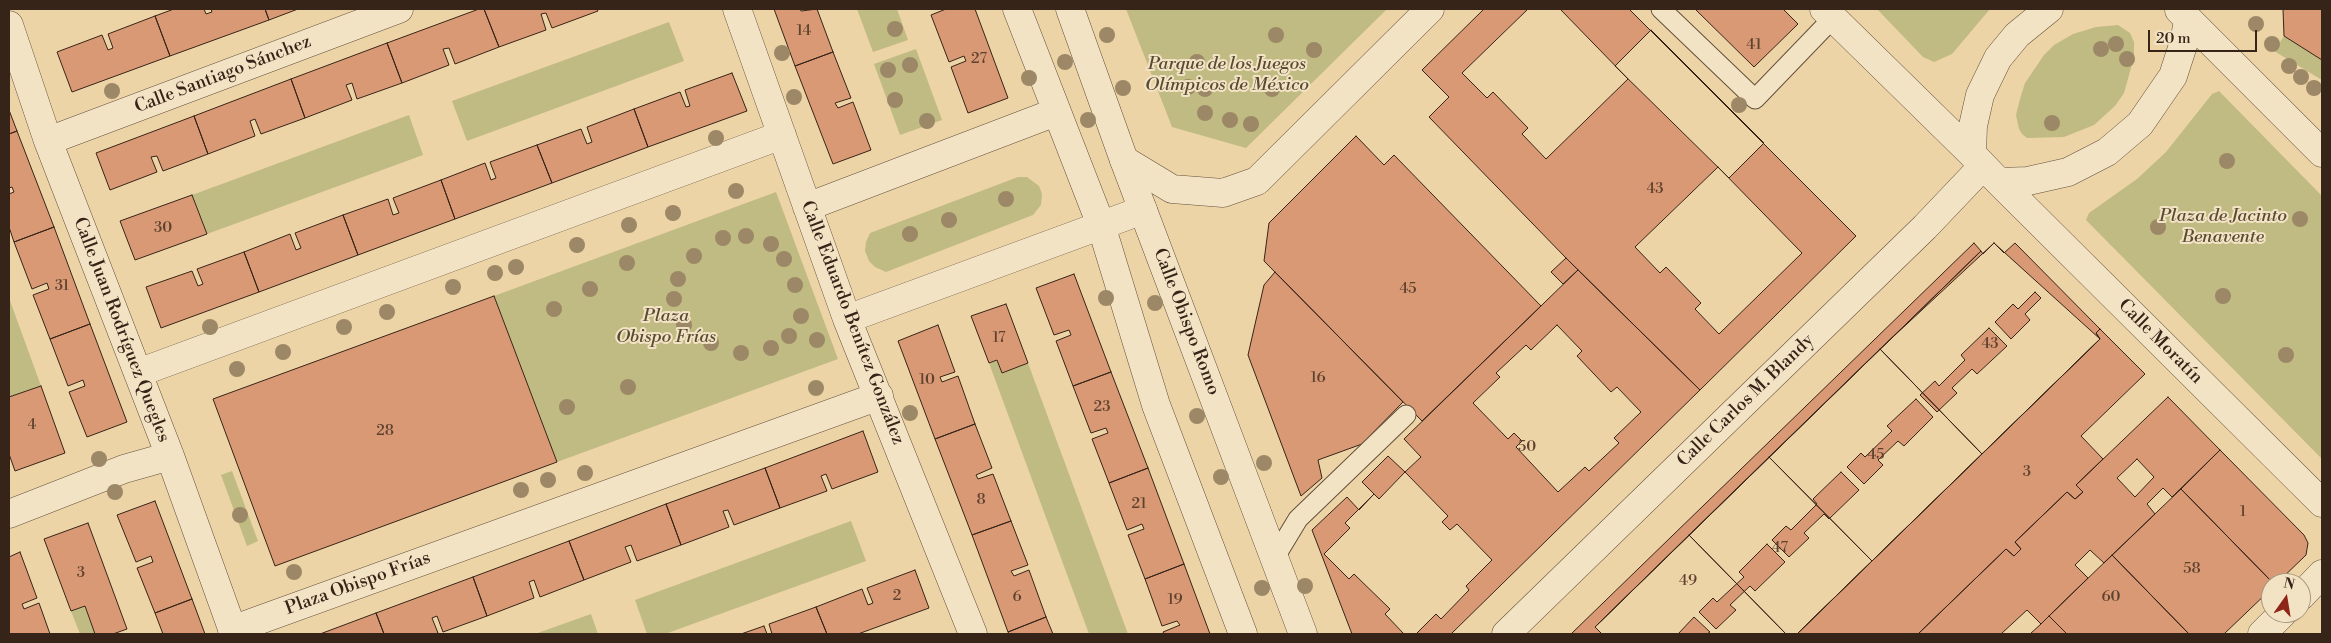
<!DOCTYPE html>
<meta charset="utf-8">
<style>
body{margin:0}
#map{position:relative;width:2331px;height:643px;overflow:hidden;background:#edd4a6;font-family:"Libre Bodoni",serif}
canvas{display:block}
.frame{position:absolute;inset:0;border:10px solid #372418;pointer-events:none}
.north{position:absolute;left:2261px;top:573px;width:50px;height:50px;box-sizing:border-box;background:#f3e3c5;border:1px solid #a89780;border-radius:50%;rotate:13deg;font-size:14px;font-weight:700;line-height:20px;text-align:center;color:#372418}
.north::after{content:'';display:block;margin:auto;width:18px;height:22px;background:#8f2418;clip-path:polygon(50% 0,100% 100%,50% 72%,0 100%)}
.scale{position:absolute;left:2148px;top:30px;width:109px;height:22px;box-sizing:border-box;border:2px solid #372418;border-top:0;padding-left:6px;font-size:15px;line-height:18px;white-space:nowrap;color:#372418;-webkit-text-stroke:4px #f3e3c5;paint-order:stroke}
</style>
<div id="map">
<canvas width="2331" height="643"></canvas>
<div class="frame"></div>
<div class="north">N</div>
<div class="scale">20 m</div>
</div>
<script>
const g = document.querySelector('canvas').getContext('2d');
g.lineJoin = 'round';
function fill(path, color) { g.fillStyle = color; g.fill(path, 'evenodd'); }
const shape = rows => new Path2D(rows.map(r => 'M' + r).join(''));
function trace(path, color, width, dash) { g.strokeStyle = color; g.lineWidth = width; g.lineCap = dash ? 'butt' : 'round'; g.setLineDash(dash || []); g.stroke(path); }
function write(font, color, halo, rows, align = 'center') {
  g.font = font + ' "Libre Bodoni",serif'; g.lineWidth = 4; g.setLineDash([]); g.textBaseline = 'middle'; g.strokeStyle = halo; g.fillStyle = color; for (const [text, x, y, turn = 0] of rows) {
    g.save(); g.translate(x, y); g.rotate((+turn || 0) * Math.PI / 180); g.textAlign = isNaN(turn) ? turn : align; if (halo) g.strokeText(text, 0, 0); g.fillText(text, 0, 0); g.restore();
  }
}
fill(shape([
 [857,9,897,9,908,40,873,52],
 [1126,9,1387,9,1246,148,1172,127],
 [1877,9,1990,9,1952,54,1934,62,1923,57],
 [669,22,684,61,467,141,452,101],
 [2118,25,2130,33,2134,42,2134,57,2124,93,2115,106,2094,125,2064,137,2027,138,2022,134,2019,129,2016,115,2020,99,2025,83,2044,55,2054,45,2073,34,2096,27],
 [2284,36,2322,60,2322,80,2274,51],
 [916,49,942,120,900,135,874,64],
 [2219,91,2322,196,2322,459,2086,220,2089,213,2137,179,2166,152,2212,94],
 [409,115,423,155,207,234,192,195],
 [1018,177,1027,177,1039,186,1042,194,1041,205,1033,215,886,272,875,267,869,261,865,251,866,242,870,233],
 [776,192,838,359,557,462,494,296],
 [9,298,41,386,9,397],
 [997,360,1002,373,1028,363,1128,634,1089,634,989,363],
 [232,471,258,541,247,546,221,475],
 [851,521,866,561,665,634,647,634,635,600],
 [85,606,95,634,80,634,71,611],
 [591,614,598,634,535,634]
]), '#bfbb82');
const building = shape([
 [174,9,204,9,206,14,212,12,211,9,265,9,269,20,170,56,155,16,174,9],
 [265,9,298,9,269,20,265,9],
 [479,9,484,9,499,47,455,64,449,48,443,49,449,65,402,83,387,43,479,9],
 [484,9,597,9,598,11,552,28,546,13,541,14,546,30,499,47,484,9],
 [774,9,800,9,801,11,817,9,833,52,795,66,774,9],
 [946,9,975,9,1008,98,968,113,951,67,966,61,964,56,949,62,931,15,946,9],
 [1484,9,1629,9,1856,236,1700,390,1566,258,1429,117,1449,97,1422,70,1484,9],
 [1528,9,1560,9,1628,79,1546,159,1522,134,1528,128,1493,92,1487,98,1462,73,1528,9],
 [1695,9,1783,9,1798,24,1754,67,1695,9],
 [2283,9,2322,9,2322,60,2284,36,2283,9],
 [155,16,170,56,72,92,57,52,102,35,108,50,113,48,108,34,155,16],
 [1651,30,1764,143,1729,178,1615,66,1651,30],
 [387,43,402,83,357,99,352,83,346,85,352,100,305,118,291,79,387,43],
 [833,52,851,98,835,103,838,108,853,102,871,150,833,164,795,66,833,52],
 [732,73,747,111,648,147,634,109,680,92,686,107,690,106,685,90,732,73],
 [291,79,305,118,261,134,255,119,250,121,255,136,208,154,194,116,291,79],
 [634,109,648,147,552,183,537,145,581,129,587,144,592,142,587,127,634,109],
 [9,110,17,131,9,134,9,110],
 [194,116,208,154,163,171,157,156,151,157,157,172,110,190,96,153,194,116],
 [17,131,54,227,14,242,9,227,9,194,14,192,12,187,9,188,9,134,17,131],
 [1356,136,1384,165,1394,155,1541,306,1422,421,1264,261,1269,223,1356,136],
 [537,145,552,183,455,219,441,180,485,163,491,180,496,178,490,162,537,145],
 [1718,167,1802,253,1719,334,1695,309,1701,303,1666,267,1660,273,1635,247,1718,167],
 [441,180,455,219,358,255,343,215,388,199,393,215,399,213,393,198,441,180],
 [192,195,207,234,135,260,120,221,192,195],
 [343,215,358,255,259,292,244,252,290,234,296,250,301,248,295,233,343,215],
 [54,227,90,324,50,339,33,295,49,289,47,283,32,289,14,242,54,227],
 [1974,243,1981,251,1595,627,1602,634,1571,634,1974,243],
 [1994,243,2004,253,2015,243,2100,329,2096,333,2100,339,1797,634,1707,634,1710,632,1694,617,1678,634,1602,634,1595,627,1981,251,1983,254,1994,243],
 [2035,292,2041,298,2025,314,2030,320,2011,339,1995,322,2013,304,2018,309,2035,292],
 [1989,328,2007,346,1977,374,1972,369,1952,388,1957,393,1937,412,1920,395,1935,381,1939,386,1965,360,1961,355,1989,328],
 [1916,399,1933,417,1904,446,1898,441,1878,460,1883,465,1864,484,1847,467,1861,453,1865,457,1892,431,1887,426,1916,399],
 [1841,472,1859,490,1829,519,1824,514,1804,533,1809,538,1789,557,1772,540,1786,526,1791,530,1817,504,1813,499,1841,472],
 [1767,544,1785,562,1755,591,1750,586,1730,605,1736,610,1716,629,1699,612,1713,598,1717,602,1744,577,1739,572,1767,544],
 [1994,243,2100,339,1982,454,1880,349,1994,243],
 [244,252,259,292,161,328,146,287,192,271,198,286,203,284,197,269,244,252],
 [1566,258,1578,270,1563,284,1551,272,1566,258],
 [1578,270,1700,390,1451,634,1352,634,1312,530,1347,497,1359,510,1374,494,1362,482,1388,456,1405,472,1421,457,1404,439,1578,270],
 [1275,272,1403,402,1362,444,1318,460,1322,478,1301,496,1248,355,1264,285,1275,272],
 [1074,274,1111,372,1073,386,1056,341,1071,335,1069,330,1054,335,1036,288,1074,274],
 [494,296,557,462,275,566,213,399,494,296],
 [1006,304,1028,363,1002,373,997,360,989,363,971,316,1006,304],
 [90,324,127,422,87,437,69,392,85,386,83,380,68,386,50,339,90,324],
 [938,325,955,372,940,377,942,382,958,376,975,424,935,439,898,341,938,325],
 [1557,325,1582,351,1577,356,1611,392,1617,387,1641,412,1614,438,1619,443,1589,471,1585,467,1558,492,1516,447,1522,441,1514,433,1508,439,1473,403,1500,377,1496,373,1526,345,1531,350,1557,325],
 [2100,329,2145,374,2081,436,2103,459,2076,485,2083,492,2075,499,2067,492,2015,542,2021,549,2014,556,2006,549,1918,634,1797,634,2100,339,2096,333,2100,329],
 [1880,349,1982,454,1872,561,1769,457,1880,349],
 [1111,372,1148,468,1109,483,1092,439,1108,433,1106,428,1091,433,1073,386,1111,372],
 [41,386,65,453,15,471,9,454,9,397,41,386],
 [2168,397,2220,450,2172,497,2163,488,2147,504,2155,514,2104,563,2090,550,2075,565,2088,578,2049,616,2041,624,2027,610,2001,634,1918,634,2006,549,2014,556,2021,549,2015,542,2067,492,2075,499,2083,492,2076,485,2168,397],
 [2137,459,2154,477,2135,497,2117,478,2137,459],
 [975,424,992,468,976,475,978,479,993,474,1011,521,972,535,935,439,975,424],
 [863,431,878,472,832,489,826,474,821,476,827,491,780,508,765,468,863,431],
 [2220,450,2304,535,2308,543,2306,555,2277,583,2273,583,2181,489,2220,450],
 [1769,457,1872,561,1797,634,1786,634,1689,535,1769,457],
 [765,468,780,508,734,525,728,510,723,511,729,527,681,545,666,504,765,468],
 [1148,468,1184,564,1145,579,1128,535,1144,529,1142,524,1127,530,1109,483,1148,468],
 [1405,472,1448,516,1442,522,1450,530,1457,524,1492,560,1466,586,1469,590,1441,619,1436,614,1416,634,1404,634,1385,614,1390,609,1354,574,1349,579,1324,554,1350,528,1345,523,1374,494,1379,499,1405,472],
 [2181,489,2273,583,2271,583,2271,589,2224,634,2189,634,2112,555,2181,489],
 [155,501,192,599,155,613,137,568,153,562,151,556,136,562,117,515,155,501],
 [666,504,681,545,637,561,631,545,625,547,631,562,584,580,569,541,666,504],
 [1011,521,1028,565,1011,571,1014,576,1029,570,1046,617,1008,632,972,535,1011,521],
 [88,523,127,629,113,634,95,634,85,606,71,611,44,539,88,523],
 [1689,535,1786,634,1602,634,1595,627,1689,535],
 [569,541,584,580,540,597,534,580,529,582,534,598,487,616,473,577,569,541],
 [20,552,37,598,22,604,24,609,39,603,50,634,9,634,9,557,20,552],
 [2112,555,2189,634,2067,634,2049,616,2112,555],
 [1184,564,1210,634,1164,634,1163,632,1180,625,1177,621,1162,626,1145,579,1184,564],
 [915,570,929,608,858,634,827,634,816,607,862,589,868,605,873,603,867,588,915,570],
 [473,577,487,616,443,632,437,616,432,618,438,633,435,634,384,634,376,613,473,577],
 [192,599,205,634,163,634,155,613,192,599],
 [816,607,827,634,772,634,769,624,816,607],
 [376,613,384,634,320,634,376,613],
 [2049,616,2067,634,2030,634,2041,624,2049,616],
 [1046,617,1053,634,1009,634,1008,632,1046,617],
 [764,626,767,634,741,634,764,626]
]);
fill(building, '#d89974');
trace(building, '#372418', 1);
const service = shape([
 [1661,9,1755,99,1833,18],
 [1275,557,1298,519,1406,415]
]);
const minor = shape([
 [737,9,847,319,973,634],
 [1824,9,1972,154],
 [2049,9,2017,35,1998,58,1980,95,1973,126,1972,154,1999,182,2028,181,2068,172,2107,152,2140,124,2173,76,2184,42,2188,21],
 [2179,10,2322,153],
 [9,25,48,141,170,456,234,634],
 [48,141,399,9],
 [1124,160,1172,189,1223,193,1257,181,1430,9],
 [1999,182,2322,503],
 [807,207,1056,112],
 [847,319,1143,210],
 [138,373,782,135],
 [9,514,124,469,170,456],
 [2301,596,2322,574],
 [232,630,879,396],
 [1506,634,1925,227,1983,166],
 [2262,634,2283,613]
]);
const tertiary = shape([
 [1017,9,1101,225,1156,405,1243,634],
 [1070,9,1124,160,1303,634]
]);
trace(service, '#64503c', 21);
trace(minor, '#64503c', 29);
trace(tertiary, '#64503c', 29);
trace(service, '#f3e3c5', 19);
trace(minor, '#f3e3c5', 28);
trace(tertiary, '#f3e3c5', 28);
g.fillStyle = '#9c8866';
for (const [x, y] of [
 [2256,24],
 [895,29],
 [1107,35],
 [1276,35],
 [2116,44],
 [2272,44],
 [2101,49],
 [1314,50],
 [782,53],
 [2127,59],
 [1065,62],
 [1197,62],
 [910,65],
 [2289,66],
 [888,70],
 [2301,77],
 [1029,78],
 [1188,87],
 [1123,88],
 [2314,88],
 [1205,89],
 [1272,89],
 [112,91],
 [794,97],
 [895,100],
 [1739,105],
 [1205,113],
 [1088,120],
 [1230,120],
 [927,121],
 [2052,123],
 [1251,124],
 [716,138],
 [2227,161],
 [736,191],
 [1006,199],
 [673,213],
 [2300,219],
 [949,220],
 [629,225],
 [2158,227],
 [910,234],
 [746,236],
 [723,238],
 [771,244],
 [577,245],
 [694,256],
 [784,259],
 [627,263],
 [516,267],
 [495,273],
 [678,279],
 [795,285],
 [453,287],
 [590,289],
 [2223,296],
 [1106,298],
 [674,299],
 [1155,303],
 [554,309],
 [387,312],
 [801,316],
 [684,325],
 [210,327],
 [344,327],
 [789,336],
 [817,340],
 [711,343],
 [771,348],
 [283,352],
 [741,353],
 [2286,355],
 [237,369],
 [628,387],
 [816,388],
 [567,407],
 [910,413],
 [1197,416],
 [99,459],
 [1264,463],
 [585,473],
 [1221,477],
 [548,480],
 [521,490],
 [115,492],
 [240,515],
 [294,572],
 [1305,586],
 [1262,588]
]) { g.beginPath(); g.arc(x, y, 8, 0, 2 * Math.PI); g.fill(); }
write('15px', '#5f412f', null, [
 ["14",804,31],
 ["41",1754,45],
 ["27",979,59],
 ["43",1655,189],
 ["30",163,228],
 ["31",62,286],
 ["45",1408,289],
 ["17",999,338],
 ["43",1990,344],
 ["16",1318,378],
 ["10",927,380],
 ["23",1102,407],
 ["4",32,425],
 ["28",385,431],
 ["50",1527,447],
 ["45",1876,455],
 ["3",2027,472],
 ["8",981,500],
 ["21",1139,504],
 ["1",2243,512],
 ["47",1780,548],
 ["58",2192,569],
 ["3",81,573],
 ["49",1688,581],
 ["2",897,596],
 ["6",1017,597],
 ["60",2111,597],
 ["19",1175,600]
]);
write('italic 18px', '#594a32', '#f3e3c5', [
 ["Parque de los Juegos",1227,65],
 ["Olímpicos de México",1227,86],
 ["Plaza de Jacinto",2223,217],
 ["Benavente",2223,238],
 ["Plaza",666,317],
 ["Obispo Frías",666,338]
]);
write('18px', '#372418', '#f3e3c5', [
 ["Calle Santiago Sánchez",223,75,-21],
 ["Calle Obispo Romo",1186,322,69],
 ["Calle Eduardo Benítez González",852,323,69],
 ["Calle Juan Rodríguez Quegles",121,330,69],
 ["Calle Moratín",2160,342,45],
 ["Calle Carlos M. Blandy",1746,401,-44],
 ["Plaza Obispo Frías",358,584,-20]
]);
</script>
